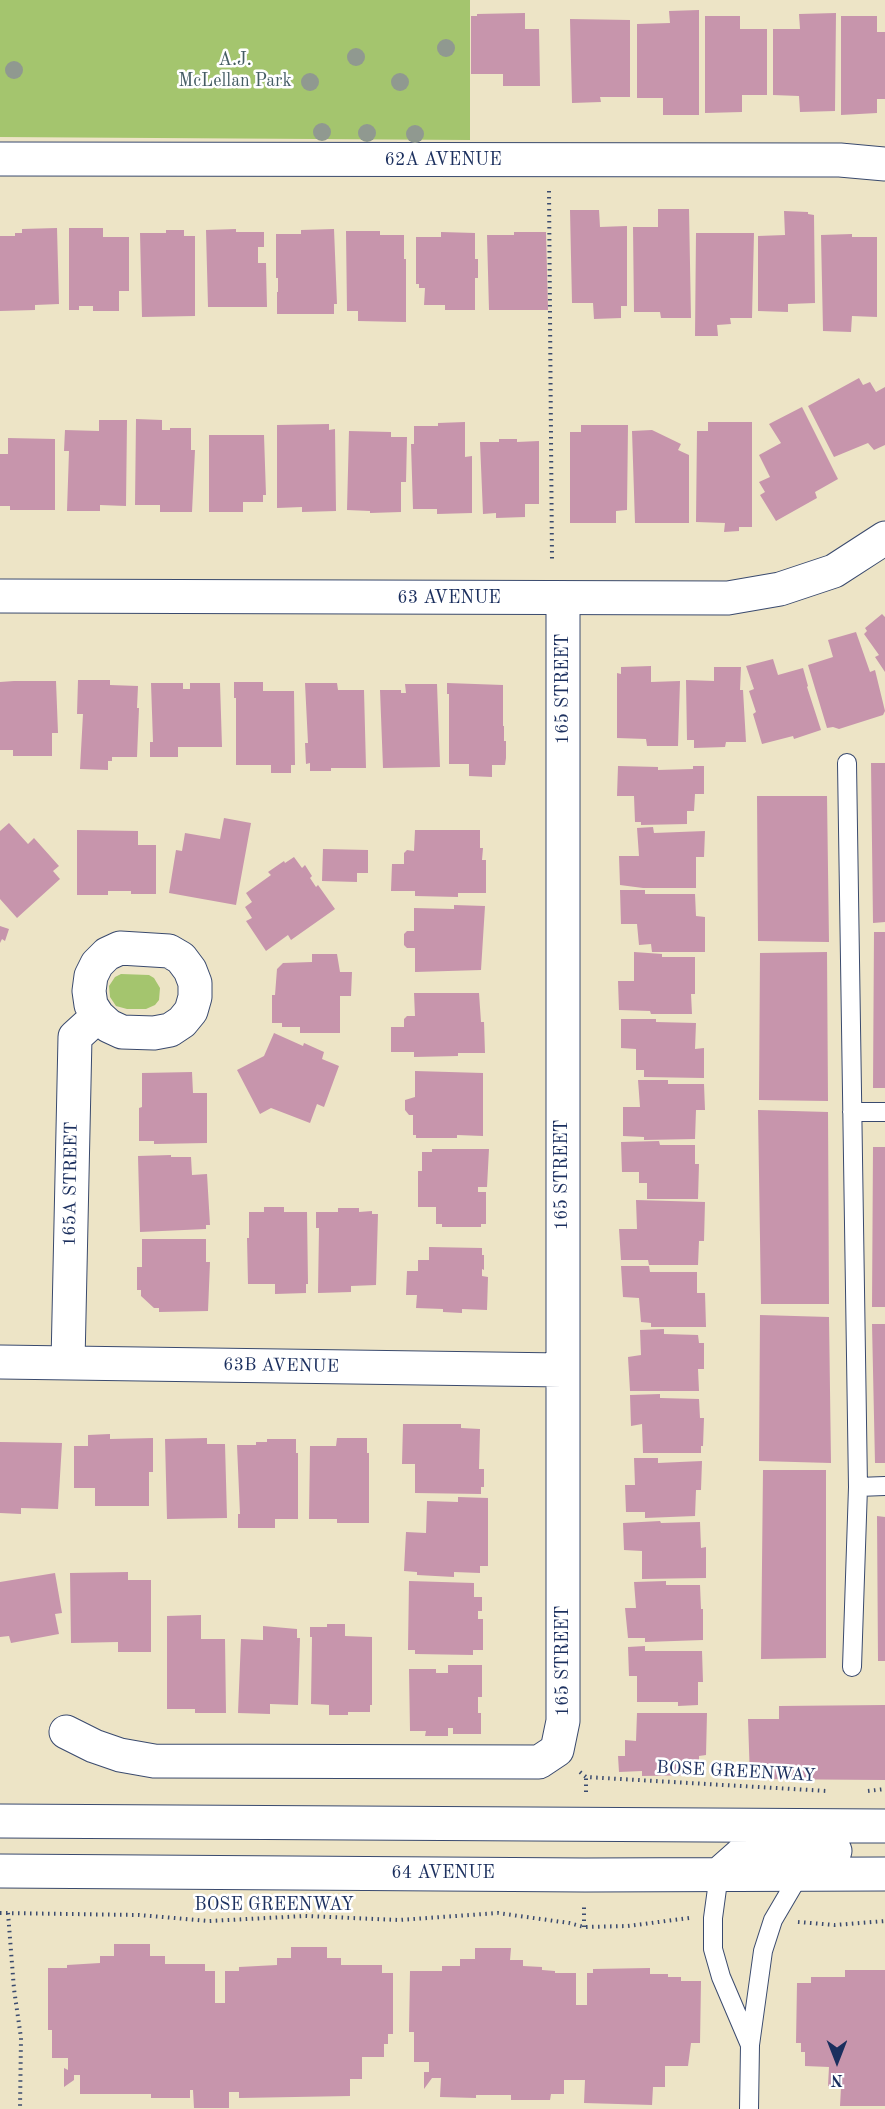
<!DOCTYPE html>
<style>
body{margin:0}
#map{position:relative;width:885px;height:2109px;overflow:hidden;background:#ede4c6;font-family:"Old Standard TT",serif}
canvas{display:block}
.north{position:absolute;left:807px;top:2031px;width:60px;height:60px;-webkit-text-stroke:4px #fff;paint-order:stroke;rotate:180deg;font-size:16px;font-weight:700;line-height:24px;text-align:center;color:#1b2f5e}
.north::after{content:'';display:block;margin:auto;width:21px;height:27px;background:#1b2f5e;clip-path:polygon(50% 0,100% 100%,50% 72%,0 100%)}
</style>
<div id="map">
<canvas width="885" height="2109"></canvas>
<div class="north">N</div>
</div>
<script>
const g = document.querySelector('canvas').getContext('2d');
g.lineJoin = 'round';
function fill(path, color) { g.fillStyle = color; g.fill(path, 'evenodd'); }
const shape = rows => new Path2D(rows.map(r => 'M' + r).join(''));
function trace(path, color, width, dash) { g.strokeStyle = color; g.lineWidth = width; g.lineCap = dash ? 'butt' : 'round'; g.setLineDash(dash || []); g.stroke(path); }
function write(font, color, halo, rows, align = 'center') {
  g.font = font + ' "Old Standard TT",serif'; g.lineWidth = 5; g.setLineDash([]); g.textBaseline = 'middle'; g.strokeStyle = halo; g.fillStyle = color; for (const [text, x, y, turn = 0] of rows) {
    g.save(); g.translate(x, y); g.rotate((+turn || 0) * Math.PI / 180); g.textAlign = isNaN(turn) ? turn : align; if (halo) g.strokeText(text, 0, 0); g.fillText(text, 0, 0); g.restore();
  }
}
fill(shape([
 [0,0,470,0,470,140,0,137],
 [121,974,149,975,154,978,160,988,159,1000,155,1005,146,1009,127,1009,116,1006,110,997,109,986,115,977]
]), '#a4c56e');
fill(shape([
 [699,10,699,115,663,115,663,98,637,98,637,24,670,23,669,11],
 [525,13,525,29,539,29,540,86,503,86,503,74,471,74,471,16,477,16,477,14],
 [836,13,835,111,800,112,799,96,773,95,773,29,800,29,799,14],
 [705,16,740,16,740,29,767,29,767,95,742,95,742,112,705,113],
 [841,16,877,16,877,32,885,32,885,99,877,99,877,113,841,115],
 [570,19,630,20,630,97,600,97,601,102,572,103],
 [658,209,689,209,691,318,661,318,660,312,634,312,633,227,658,227],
 [570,210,599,210,600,227,627,226,627,306,621,306,621,318,594,319,593,303,572,303],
 [784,211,808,212,808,214,814,215,815,303,788,304,788,312,758,311,758,236,785,235],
 [57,228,59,304,35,305,35,310,0,311,0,236,15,236,15,233,22,233,22,229],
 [69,228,103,228,103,237,129,237,129,291,119,291,119,311,93,311,93,306,79,306,79,310,69,310],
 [236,229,236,232,264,232,264,247,258,247,258,263,266,263,267,307,208,307,206,230],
 [334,229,337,304,334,304,334,314,277,314,277,292,278,292,278,278,276,278,276,234,301,234,301,230],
 [166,230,184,230,184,236,195,236,195,316,142,317,140,233,166,233],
 [346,231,380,231,380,235,404,235,404,259,406,259,406,322,358,321,358,311,347,311],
 [441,232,475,233,475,259,478,259,478,278,475,278,475,310,445,310,445,305,424,305,425,288,419,288,419,284,416,284,416,237,441,237],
 [514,232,546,232,548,310,489,310,487,235,514,235],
 [696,233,754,233,752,318,730,318,731,324,717,325,718,336,695,336],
 [852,234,852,237,877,237,877,317,852,316,851,332,823,331,821,235],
 [859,378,863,385,870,382,876,392,885,387,885,445,874,450,868,443,834,457,808,406],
 [802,407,838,479,815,492,817,498,776,521,760,495,765,492,759,482,770,477,759,455,781,443,769,424],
 [136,419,162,420,162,430,170,430,170,428,191,428,191,450,195,450,192,512,160,512,160,505,135,505],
 [99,420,127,420,126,506,100,505,100,511,67,511,69,451,64,451,65,430,99,431],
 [465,422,465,457,472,456,472,513,437,514,437,509,413,509,411,444,414,444,414,426,438,426,438,423],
 [708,422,752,422,752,527,739,527,739,531,724,532,725,523,696,522,697,431,708,431],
 [329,424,329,430,335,429,336,511,302,512,302,507,277,508,277,425],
 [581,425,628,425,627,510,616,511,616,523,570,523,570,432,581,432],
 [652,430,681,444,678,450,689,455,689,523,635,523,632,431],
 [349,431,391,432,391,437,407,437,406,482,401,482,401,512,370,513,370,511,347,510],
 [209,435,264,435,266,495,263,495,263,502,243,502,243,512,209,512],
 [8,438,55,439,55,510,10,510,10,506,0,506,0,454,8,454],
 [499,439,517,439,517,442,539,441,539,504,525,504,525,517,496,518,496,513,483,514,480,442,499,442],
 [882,614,885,617,885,672,875,657,879,655,864,634,867,631,865,628],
 [856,632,870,672,875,670,885,711,883,715,839,729,833,727,827,728,808,665,833,657,828,640],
 [773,659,778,675,803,668,808,686,807,687,821,730,794,739,793,736,762,744,753,714,756,712,749,691,754,689,746,666],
 [651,666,651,682,680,681,678,746,647,746,646,739,617,738,617,673,621,674,621,667],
 [714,667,741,667,740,690,743,690,746,742,726,742,725,747,694,748,694,740,687,740,686,680,714,681],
 [78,680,110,680,110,685,138,686,137,708,139,708,137,757,112,757,112,761,108,761,108,770,80,769,83,714,77,714],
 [14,681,56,681,58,733,52,733,52,756,13,756,13,750,0,750,0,682],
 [234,682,263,682,263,691,294,691,295,765,291,765,291,773,271,773,271,765,236,765,236,698,234,698],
 [151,683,183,683,183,689,190,689,190,683,220,683,222,747,178,747,178,757,150,757,150,742,153,742],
 [305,683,337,683,338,690,364,690,366,768,331,768,331,771,310,771,310,763,306,764,305,743,308,743],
 [447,683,503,685,503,726,504,726,504,741,506,741,506,758,505,765,492,765,492,777,469,776,469,764,449,764,449,694,447,694],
 [405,684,437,684,440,767,383,768,380,690,401,690,401,693,406,693],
 [871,763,885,763,885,922,873,923],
 [618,766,658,767,658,770,693,769,693,766,704,766,704,794,695,794,694,811,687,811,687,824,641,825,641,822,635,822,634,796,617,796],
 [757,796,827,796,829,942,758,941],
 [224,818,251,823,236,905,169,893,176,850,182,851,185,833,220,839],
 [9,823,28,844,34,838,59,866,53,871,60,879,17,918,0,899,0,831],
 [653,827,654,833,705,831,704,857,696,857,696,888,643,888,620,885,619,856,639,856,637,828],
 [77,830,138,831,138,845,156,845,156,894,131,894,131,891,108,891,108,895,77,895],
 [415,830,480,830,480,848,483,848,482,860,486,860,486,893,458,893,458,897,415,896,415,891,391,891,392,864,404,864,404,853,407,850,414,851],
 [323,849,368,850,368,873,357,873,357,882,322,881],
 [294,857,302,868,305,865,312,876,310,878,316,887,318,885,335,909,291,940,288,935,266,951,246,921,252,918,245,907,252,902,246,893,271,875,268,872,284,861,285,863],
 [620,890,645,890,645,894,695,894,696,916,705,917,705,952,652,952,651,944,639,945,637,924,621,924],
 [454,905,485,906,481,970,415,972,415,948,407,948,404,945,404,934,407,931,414,931,414,908,454,909],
 [0,926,9,929,5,941,2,939,0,943],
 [874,932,885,932,885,1088,873,1088],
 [634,952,662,954,662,957,695,957,695,994,691,994,692,1014,651,1014,650,1011,619,1010,618,981,634,981],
 [827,952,828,1101,759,1100,760,953],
 [312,954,337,954,340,972,352,972,351,996,340,996,340,1033,300,1033,300,1027,282,1027,282,1023,272,1023,272,995,275,995,277,969,283,963,312,962],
 [414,993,479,993,481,1022,484,1022,485,1053,458,1053,458,1056,414,1057,414,1052,391,1052,391,1027,404,1027,404,1019,407,1016,415,1016],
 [621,1019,656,1019,656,1022,696,1023,695,1049,704,1048,704,1078,644,1077,644,1070,636,1070,636,1049,621,1048],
 [274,1033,303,1046,304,1043,324,1052,322,1059,339,1066,324,1107,317,1104,310,1123,271,1108,260,1114,237,1070,264,1056],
 [415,1071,483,1073,483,1136,457,1135,457,1138,416,1138,416,1135,413,1135,413,1115,409,1115,405,1110,405,1100,415,1097],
 [192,1072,193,1093,207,1093,207,1143,154,1144,154,1141,139,1141,139,1108,142,1107,142,1073],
 [638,1080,668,1080,668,1084,704,1084,705,1110,696,1110,695,1139,644,1140,644,1137,623,1136,623,1107,640,1107],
 [758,1110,828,1112,829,1304,761,1304],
 [659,1141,660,1145,695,1145,695,1164,699,1164,698,1199,647,1199,647,1183,639,1183,639,1172,622,1172,621,1142],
 [873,1147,885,1147,885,1307,872,1307],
 [432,1149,489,1149,487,1187,478,1187,478,1192,486,1192,486,1224,481,1224,481,1227,442,1227,442,1224,436,1224,436,1207,418,1207,418,1171,422,1171,422,1152,432,1152],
 [171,1155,171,1157,191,1157,192,1175,207,1174,210,1225,206,1225,206,1229,140,1232,138,1156],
 [636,1200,705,1202,704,1241,699,1241,698,1265,649,1265,648,1260,621,1260,619,1229,637,1229],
 [264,1207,284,1207,284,1212,307,1212,308,1284,306,1284,306,1293,275,1294,275,1284,248,1284,247,1238,249,1238,249,1212,264,1212],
 [338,1208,359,1208,359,1212,372,1211,372,1214,378,1214,376,1285,351,1286,351,1292,318,1293,319,1228,316,1228,316,1212,338,1212],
 [142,1239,206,1239,206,1262,210,1262,208,1311,159,1312,159,1308,154,1308,141,1296,141,1290,137,1290,137,1267,142,1267],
 [429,1247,482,1248,482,1255,484,1255,484,1270,482,1269,482,1276,488,1277,487,1310,462,1309,462,1313,443,1312,443,1309,416,1308,417,1295,406,1295,407,1271,418,1271,418,1260,429,1260],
 [621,1266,649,1266,650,1272,697,1272,697,1293,705,1293,706,1327,651,1327,651,1323,641,1322,639,1298,623,1297],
 [760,1315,829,1317,831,1463,759,1461],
 [872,1324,885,1324,885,1463,875,1463],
 [664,1329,664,1334,698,1335,699,1343,704,1343,704,1369,698,1369,699,1391,630,1391,628,1357,641,1355,640,1330],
 [660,1394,660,1398,699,1399,700,1418,704,1418,703,1446,701,1446,701,1453,643,1453,642,1424,631,1426,630,1395],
 [403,1424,461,1424,461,1428,480,1429,479,1469,484,1469,484,1487,481,1487,481,1494,415,1493,415,1464,402,1464],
 [110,1434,110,1439,153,1438,153,1472,149,1472,149,1506,95,1506,95,1488,74,1488,74,1446,88,1446,88,1435],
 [207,1438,207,1444,225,1444,227,1518,167,1519,165,1439],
 [337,1438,367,1438,367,1453,369,1453,369,1523,337,1523,337,1519,309,1519,310,1446,336,1446],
 [267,1439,296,1439,296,1453,298,1453,298,1519,275,1519,275,1528,238,1528,238,1514,240,1514,237,1445,256,1445,256,1442,267,1442],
 [0,1442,62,1443,58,1509,21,1508,21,1514,0,1513],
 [634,1458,658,1458,658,1463,702,1461,701,1490,696,1490,695,1516,645,1518,645,1512,626,1512,625,1485,635,1485],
 [763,1470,826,1470,826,1658,761,1659],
 [458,1497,488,1498,488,1566,480,1566,480,1573,454,1572,454,1577,417,1575,417,1572,404,1571,406,1532,426,1533,427,1501,458,1502],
 [877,1516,885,1517,885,1661,878,1661],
 [660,1521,661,1523,700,1522,701,1548,706,1547,706,1578,642,1579,642,1551,624,1550,623,1523],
 [128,1572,128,1580,151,1580,151,1652,118,1652,118,1642,71,1643,70,1573],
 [55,1573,62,1613,55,1614,59,1634,11,1643,9,1636,0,1637,0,1582],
 [409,1581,474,1583,474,1597,482,1597,482,1611,478,1611,478,1619,483,1619,483,1650,473,1650,473,1655,415,1654,415,1650,408,1650],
 [666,1581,666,1585,700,1585,701,1609,703,1609,703,1640,645,1642,645,1638,628,1638,625,1608,636,1608,634,1582],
 [201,1615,201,1639,225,1639,226,1713,195,1713,195,1709,167,1709,167,1616],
 [327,1624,345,1624,345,1636,372,1637,372,1705,370,1705,370,1712,348,1712,348,1715,329,1715,329,1705,311,1704,312,1637,310,1637,310,1627,327,1627],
 [263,1626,297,1629,297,1638,300,1638,298,1705,270,1704,270,1714,238,1713,241,1639,263,1640],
 [645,1646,645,1651,702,1651,703,1682,698,1682,698,1705,678,1706,678,1702,637,1702,637,1676,629,1676,628,1647],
 [448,1665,482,1665,482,1697,478,1697,478,1713,481,1713,481,1734,453,1734,453,1728,448,1728,448,1736,425,1736,426,1731,410,1731,409,1669,436,1669,436,1673,448,1673],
 [885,1705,885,1780,750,1779,748,1719,779,1719,779,1706],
 [637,1713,707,1713,706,1755,699,1756,699,1775,642,1776,642,1771,619,1772,618,1756,625,1756,625,1740,636,1741],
 [114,1944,150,1944,150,1956,165,1956,165,1964,205,1964,205,1971,215,1971,215,2003,225,2003,225,1971,239,1971,239,1967,277,1965,277,1958,291,1958,291,1947,327,1947,327,1958,341,1958,341,1965,382,1965,382,1973,393,1973,393,2034,388,2034,388,2044,384,2044,384,2057,362,2057,362,2079,350,2079,350,2096,239,2098,239,2092,229,2092,229,2108,194,2108,193,2090,190,2090,190,2098,151,2098,151,2094,80,2094,80,2075,74,2075,74,2080,64,2087,64,2068,68,2070,68,2058,52,2058,52,2030,48,2030,48,1968,67,1968,67,1965,100,1963,100,1956,114,1956],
 [475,1948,511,1948,510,1960,523,1960,523,1966,542,1967,542,1970,555,1971,555,1973,576,1973,576,2005,587,2005,587,1973,593,1973,593,1969,650,1968,650,1974,668,1974,668,1977,681,1977,681,1981,701,1981,700,2043,691,2043,688,2066,665,2066,665,2087,653,2087,652,2105,584,2103,585,2080,564,2080,564,2094,551,2094,550,2100,511,2100,511,2095,476,2095,476,2098,440,2097,441,2078,432,2078,424,2089,424,2072,429,2072,429,2062,414,2062,414,2032,409,2032,410,1971,442,1971,442,1966,460,1966,460,1959,475,1959],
 [845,1970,885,1970,885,2106,840,2106,841,2087,828,2086,829,2067,805,2066,805,2052,801,2052,801,2043,796,2043,797,1983,811,1983,811,1977,845,1977]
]), '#c795ac');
const service = shape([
 [847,763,858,1487,852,1667],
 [852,1112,885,1112],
 [858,1487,885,1486],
 [719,1874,713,1918,713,1949,721,1977,750,2045],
 [749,2109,750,2045,763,1951,773,1920,800,1874]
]);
const minor = shape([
 [0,159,840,160,885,164],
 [120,948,169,951,181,958,190,970,195,983,195,997,191,1011,182,1022,170,1030,154,1033,122,1032,109,1026,98,1016,91,1005,89,991,91,976,97,964,107,954,120,948],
 [0,1362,562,1370],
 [68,1362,75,1037,98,1016],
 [66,1732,94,1746,120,1755,154,1761,539,1762,557,1750,563,1721,563,598]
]);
const tertiary = shape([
 [0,596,728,598,780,589,834,571,885,538]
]);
const secondary = shape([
 [0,1821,885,1826],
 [0,1871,585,1875,885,1874],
 [719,1874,745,1851,835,1851]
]);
trace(service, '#3a4a6e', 20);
trace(minor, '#3a4a6e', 35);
trace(tertiary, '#3a4a6e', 35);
trace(secondary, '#3a4a6e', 35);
trace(shape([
 [549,191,552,560],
 [580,1772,586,1777,827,1791],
 [868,1791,885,1789],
 [586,1792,586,1777],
 [0,1913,139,1915,209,1921,305,1916,399,1920,498,1913,569,1923,584,1927,628,1926,689,1918],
 [8,1913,14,1989,21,2038,20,2109],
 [798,1922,835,1925,885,1921],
 [584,1927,584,1907]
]), '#3a4a6e', 4, [1.5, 4.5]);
trace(service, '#fff', 18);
trace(minor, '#fff', 33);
trace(tertiary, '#fff', 33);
trace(secondary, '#fff', 33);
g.fillStyle = '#909990';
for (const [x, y] of [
 [446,48],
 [356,57],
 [14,70],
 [310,82],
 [400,82],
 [322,132],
 [367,133],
 [415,134]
]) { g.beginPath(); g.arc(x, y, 9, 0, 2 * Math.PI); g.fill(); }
write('18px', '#445c63', '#fff', [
 ["A.J.",235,60],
 ["McLellan Park",235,81]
]);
write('18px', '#1b2f5e', '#fff', [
 ["62A AVENUE",443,160],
 ["63 AVENUE",449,598],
 ["165 STREET",563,689,-90],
 ["165 STREET",562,1175,-90],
 ["165A STREET",71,1184,-89],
 ["63B AVENUE",281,1366,1],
 ["165 STREET",563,1661,-90],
 ["BOSE GREENWAY",736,1772,3],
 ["64 AVENUE",443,1873],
 ["BOSE GREENWAY",274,1905]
]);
</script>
